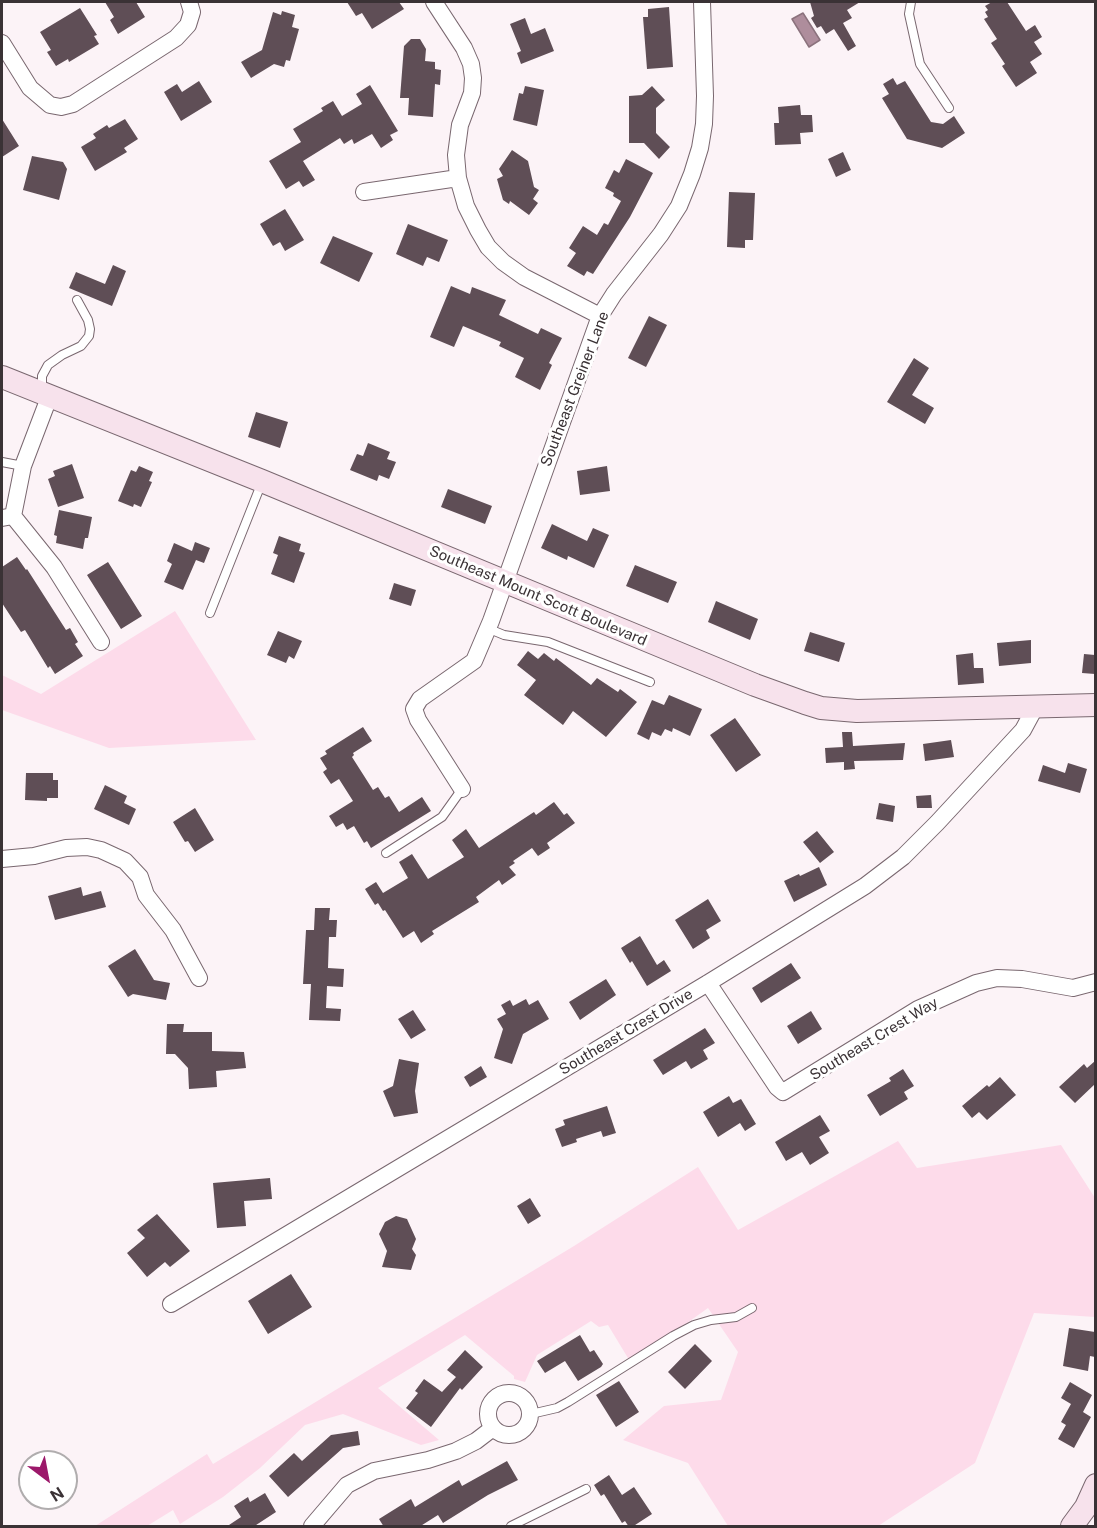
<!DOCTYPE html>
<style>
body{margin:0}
#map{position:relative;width:1097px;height:1528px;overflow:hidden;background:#fcf3f7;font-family:"Public Sans",sans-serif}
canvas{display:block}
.frame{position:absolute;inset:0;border:3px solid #3a3235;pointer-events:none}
.north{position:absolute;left:18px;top:1450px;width:60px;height:60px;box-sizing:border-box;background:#fff;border:2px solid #b0adae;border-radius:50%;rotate:148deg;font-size:16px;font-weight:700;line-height:24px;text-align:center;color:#3a3235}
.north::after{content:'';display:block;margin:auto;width:21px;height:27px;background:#9c186a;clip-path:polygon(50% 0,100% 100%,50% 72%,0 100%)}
</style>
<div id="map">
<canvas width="1097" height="1528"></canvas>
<div class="frame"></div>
<div class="north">N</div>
</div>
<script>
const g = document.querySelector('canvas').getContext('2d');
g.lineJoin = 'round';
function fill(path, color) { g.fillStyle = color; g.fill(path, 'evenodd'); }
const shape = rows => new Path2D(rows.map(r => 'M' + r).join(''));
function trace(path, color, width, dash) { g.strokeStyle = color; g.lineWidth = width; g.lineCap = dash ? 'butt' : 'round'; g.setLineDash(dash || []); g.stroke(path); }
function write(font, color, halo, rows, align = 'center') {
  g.font = font + ' "Public Sans",sans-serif'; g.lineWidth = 6; g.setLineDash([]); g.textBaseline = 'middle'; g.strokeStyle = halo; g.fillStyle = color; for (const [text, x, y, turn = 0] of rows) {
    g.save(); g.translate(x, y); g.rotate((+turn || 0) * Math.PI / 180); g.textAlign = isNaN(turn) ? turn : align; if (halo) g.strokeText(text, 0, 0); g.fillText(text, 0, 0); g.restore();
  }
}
fill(shape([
 [175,611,256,740,109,748,2,710,2,675,41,694],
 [898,1141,917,1168,1061,1145,1095,1198,1095,1317,1034,1313,975,1463,878,1526,728,1526,688,1463,623,1440,664,1406,721,1400,738,1352,708,1308,631,1363,608,1325,599,1327,591,1321,537,1355,525,1382,514,1379,514,1376,465,1335,378,1388,439,1440,421,1445,343,1414,305,1425,260,1468,223,1497,180,1524,173,1510,147,1526,95,1526,207,1454,213,1464,574,1246,698,1167,738,1230]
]), '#fddbea');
const water = shape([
 [803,13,820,40,809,47,792,19,803,13]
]);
fill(water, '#ae8d9c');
trace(water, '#8b727d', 1.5);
fill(shape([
 [105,2,136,2,145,17,118,34,110,20,114,17],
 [347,2,399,2,404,9,372,29,362,13,356,16],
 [810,2,860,2,847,10,852,18,843,23,856,46,848,51,834,29,826,34,821,26,817,28,811,18,814,16],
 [992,2,1007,2,1026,31,1035,25,1042,37,1034,42,1042,54,1030,62,1037,73,1016,87,1002,66,1005,64,991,43,997,39,984,19,988,17,985,12,988,10,985,6],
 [669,7,673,67,647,69,643,17,648,17,648,9],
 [80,8,97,35,94,36,99,44,69,62,68,59,56,66,47,52,51,50,40,32],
 [282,11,295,15,292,27,299,29,290,61,286,60,284,67,274,64,251,78,241,62,262,50,273,12,281,15],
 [525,18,531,34,545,28,554,51,521,64,517,53,521,51,510,24],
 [411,39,420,39,426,49,425,61,435,62,435,69,441,70,440,85,435,84,433,117,408,115,409,98,400,98,404,46],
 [893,78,897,85,905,81,931,122,943,124,954,116,965,133,942,148,907,139,882,98,889,94,883,84],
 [199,81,212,102,181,121,164,92,177,84,182,92],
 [370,85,398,131,390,135,393,140,381,148,372,134,354,144,352,139,344,144,340,138,303,161,315,180,303,187,299,181,286,189,269,161,301,142,293,129,323,111,321,108,333,101,342,116,362,104,356,94],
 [525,86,544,90,537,126,513,120,519,93,523,94],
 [652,86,665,100,656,108,656,133,670,147,659,159,644,143,629,143,629,96,642,95],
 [800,105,801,115,812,115,813,132,800,133,801,144,775,145,774,123,779,123,778,107],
 [2,119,19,146,2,157],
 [125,119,138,139,124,148,127,152,95,171,81,147,96,138,93,134,107,125,109,128],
 [512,150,528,161,534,187,539,190,533,199,538,203,529,215,510,201,509,204,503,200,497,179,503,176,499,169],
 [843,152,851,170,836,177,828,159],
 [32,156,63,162,67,169,59,200,23,190],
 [626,159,653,173,630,217,593,274,587,271,584,276,567,266,576,253,569,248,583,226,597,235,604,223,608,225,621,201,613,196,614,193,605,188,614,170,619,173],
 [729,192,755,193,753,240,745,240,745,248,727,247],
 [285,209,304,240,285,251,280,242,273,246,260,224],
 [408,224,448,240,439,262,427,257,423,266,396,254],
 [333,236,373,253,359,282,320,263],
 [113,265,126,271,112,306,69,288,76,272,105,284],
 [451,286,470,294,472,287,506,300,499,315,538,334,541,328,562,338,549,363,552,365,540,390,515,377,524,358,499,346,501,342,463,326,454,347,430,337],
 [649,316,667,325,646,367,628,358],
 [914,358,929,368,912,395,934,408,925,424,887,402],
 [256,412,288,422,280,448,248,437],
 [368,443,390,452,387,459,396,462,389,479,379,475,377,481,350,470,357,454,363,456],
 [72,464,84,498,58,507,48,479,55,476,53,471],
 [139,466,153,472,149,481,152,482,141,507,134,504,133,507,118,501,131,470,136,472],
 [607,466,610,491,580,495,577,471],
 [448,489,492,506,485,524,441,507],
 [59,510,92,517,88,538,85,538,83,549,56,543,57,536,54,535],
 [552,524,587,541,593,528,609,535,594,568,568,556,567,560,541,548],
 [279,536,301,544,299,551,305,553,294,583,271,574,278,555,273,553],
 [195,542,210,548,204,563,196,560,183,590,164,582,172,564,167,561,174,543,192,551],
 [17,557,26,570,27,569,66,630,70,628,78,642,75,644,83,656,55,674,50,666,48,668,25,630,21,632,2,603,2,567],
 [108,562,142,616,121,629,87,575],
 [635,565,677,582,668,603,626,586],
 [394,583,416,590,411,606,389,599],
 [716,601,758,619,750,640,708,622],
 [278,631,302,641,294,659,289,656,286,663,267,655],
 [810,632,845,643,839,662,804,651],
 [1031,640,1031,663,999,666,997,643],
 [528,651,538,659,544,653,554,661,556,658,591,685,597,678,618,692,620,689,637,702,606,737,573,711,563,725,524,695,536,680,517,665],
 [973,653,974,668,983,668,984,683,958,685,956,655],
 [1084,654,1095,655,1095,674,1082,673],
 [669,695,702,709,690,736,673,728,672,732,665,729,661,736,652,732,649,740,637,734,652,700,664,705],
 [735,718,761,755,736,772,710,735],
 [363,727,372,741,353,753,354,755,352,757,373,790,378,787,385,798,389,796,399,812,422,797,431,811,371,848,367,841,364,843,354,826,347,830,343,823,336,827,329,816,353,801,339,779,331,784,323,772,327,769,320,758,327,754,325,751],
 [842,732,852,732,853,746,905,743,903,760,854,761,855,769,844,770,844,762,826,763,825,748,843,747],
 [951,740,954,757,925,761,923,744],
 [1068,763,1087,769,1080,793,1038,781,1043,765,1065,773],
 [26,773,53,773,53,780,58,780,58,798,47,798,47,801,25,800],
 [105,785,127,796,124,803,136,809,129,825,94,809],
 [931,795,932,808,917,808,916,796],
 [554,802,564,815,567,813,575,823,547,843,550,848,538,856,532,848,513,861,515,863,509,867,516,875,502,885,499,880,476,897,479,902,432,931,434,934,421,943,414,931,403,938,385,910,383,911,378,903,375,905,365,889,376,882,383,893,408,878,399,862,412,854,428,879,464,857,452,840,466,829,479,848,534,812,536,815],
 [879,803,895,806,893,822,876,819],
 [195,808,214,840,195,852,188,841,185,842,173,822],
 [817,831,834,852,820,863,803,842],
 [819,867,827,885,794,902,784,881,799,874,800,876],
 [81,887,83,896,101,891,106,907,55,920,48,896],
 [708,899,721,921,706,930,710,938,693,949,675,920],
 [315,908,330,908,329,920,337,920,336,937,329,937,328,968,344,969,343,987,327,986,326,1008,341,1009,340,1021,309,1020,311,984,303,984,306,930,314,930],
 [640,936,657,965,664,960,671,971,647,986,632,961,630,963,621,948],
 [135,949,154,980,170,983,166,1000,133,994,128,997,108,966],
 [791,963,801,978,761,1003,752,988],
 [606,979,616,995,580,1020,569,1002],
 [526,999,529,1005,538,1000,549,1019,523,1034,512,1064,494,1058,503,1029,497,1019,506,1014,501,1005,510,1000,513,1006],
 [413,1010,426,1030,411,1039,398,1019],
 [811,1011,822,1029,798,1044,787,1026],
 [167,1024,184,1024,183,1032,212,1032,212,1051,244,1052,246,1068,216,1071,217,1087,189,1089,188,1068,175,1054,166,1054],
 [705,1028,715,1043,703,1050,708,1059,691,1069,686,1061,663,1075,653,1060],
 [399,1059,419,1063,415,1091,418,1113,394,1117,383,1091,393,1086],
 [1095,1061,1095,1084,1075,1103,1059,1087,1084,1064,1087,1068],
 [481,1066,487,1077,470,1087,464,1077],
 [903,1069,914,1086,904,1092,908,1099,880,1116,867,1095,891,1081,889,1078],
 [1000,1077,1016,1095,987,1120,979,1112,972,1118,962,1106,987,1085,989,1087],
 [729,1096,733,1103,741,1099,756,1124,745,1131,740,1123,718,1137,703,1112],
 [607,1106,616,1133,603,1137,601,1131,576,1139,577,1142,562,1147,555,1129,565,1125,563,1120],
 [820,1115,830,1131,819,1137,829,1153,810,1165,802,1152,786,1161,775,1142],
 [270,1178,272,1199,244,1201,246,1226,217,1228,213,1183],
 [530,1198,541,1216,528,1224,517,1206],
 [157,1214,190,1251,170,1267,165,1262,147,1277,127,1253,145,1238,137,1230],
 [396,1216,407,1219,416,1239,412,1249,416,1255,411,1270,382,1267,387,1251,379,1234,385,1222],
 [291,1274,312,1307,268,1334,248,1301],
 [1069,1328,1095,1332,1095,1357,1090,1356,1088,1371,1063,1366],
 [580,1335,590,1352,594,1350,603,1364,601,1367,578,1381,565,1361,545,1373,537,1361],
 [695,1344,712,1361,685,1389,668,1372],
 [465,1350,483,1367,462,1390,460,1388,431,1427,406,1408,418,1393,415,1391,424,1379,442,1392,456,1377,447,1370],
 [619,1381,639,1412,616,1427,596,1395],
 [1070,1382,1092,1395,1083,1412,1091,1417,1074,1448,1058,1439,1066,1425,1061,1422,1071,1404,1061,1398],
 [358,1431,360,1445,343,1448,288,1497,269,1476,294,1453,302,1461,331,1435],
 [507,1461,518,1480,488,1495,443,1523,438,1515,419,1527,384,1527,379,1519,411,1499,415,1507,459,1480,462,1486],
 [609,1475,622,1495,634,1487,652,1514,632,1527,629,1527,625,1521,622,1523,604,1494,601,1496,594,1485],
 [265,1493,276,1512,253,1527,226,1527,241,1517,234,1506,248,1497,250,1502]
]), '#5f4e56');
const lane = shape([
 [911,2,909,14,920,64,949,108],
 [42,390,42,376,48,365,62,355,81,346,89,336,90,329,88,320,77,300],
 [2,462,23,466],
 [210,613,262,482],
 [487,628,504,635,548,642,650,682],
 [386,853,442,817,462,789],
 [531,1414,557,1408,568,1402,673,1336,694,1325,711,1320,736,1317,752,1308],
 [511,1526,586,1489]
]);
const street = shape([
 [434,2,464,48,471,64,473,78,472,93,460,125,456,155,458,178,466,206,478,230,488,247,503,262,524,277,600,316],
 [2,43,30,88,50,105,61,107,73,104,176,38,188,25,192,12,189,2],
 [364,192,458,178],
 [13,516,54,567,101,642],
 [2,518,13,516,23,466,50,395],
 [462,789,418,720,414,709,420,699,474,661,491,621,600,316,614,294,661,234,679,206,692,174,700,148,704,124,705,96,702,2],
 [2,859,34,856,66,848,87,847,101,850,125,861,140,877,146,895,173,930,199,978],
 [708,983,777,1087,783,1092,918,1009,976,983,997,978,1022,979,1073,988,1096,982],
 [171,1304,708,983,865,886,903,857,937,823,1023,730,1036,706],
 '488 1414a21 21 0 1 1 42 0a21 21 0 1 1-42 0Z',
 [312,1526,347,1485,374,1471,428,1460,456,1451,476,1441,493,1428]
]);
const secondary = shape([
 [2,377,262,481,755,685,805,703,821,708,857,711,1096,705],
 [1072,1526,1086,1507,1096,1485]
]);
trace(lane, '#79676f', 10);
trace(street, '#79676f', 18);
trace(secondary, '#79676f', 24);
trace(lane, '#fff', 8);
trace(street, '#fff', 16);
trace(secondary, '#f7e2ec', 22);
write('15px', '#3a3235', '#fff', [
 ["Southeast Greiner Lane",575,389,-69],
 ["Southeast Mount Scott Boulevard",538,596,23],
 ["Southeast Crest Drive",626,1032,-31],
 ["Southeast Crest Way",874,1039,-31]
]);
</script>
